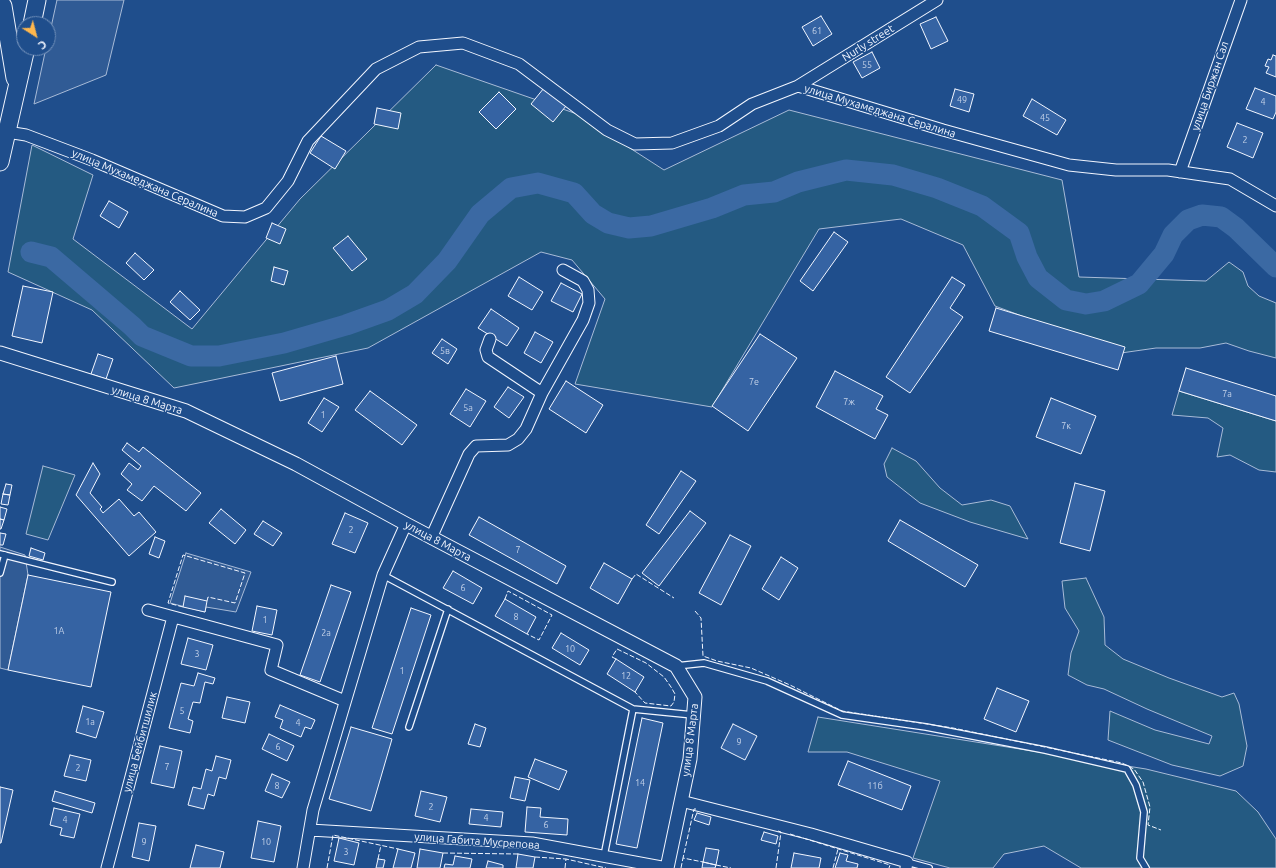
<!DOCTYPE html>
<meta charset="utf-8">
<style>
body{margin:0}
#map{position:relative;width:1276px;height:868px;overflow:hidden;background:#1f4e8c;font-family:Ubuntu,sans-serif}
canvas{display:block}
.north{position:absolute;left:16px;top:16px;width:40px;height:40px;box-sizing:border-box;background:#1f4e8c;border:1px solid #7391ba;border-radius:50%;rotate:144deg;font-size:11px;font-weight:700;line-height:16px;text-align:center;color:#f2f6ff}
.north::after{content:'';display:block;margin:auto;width:14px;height:18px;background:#ffb74d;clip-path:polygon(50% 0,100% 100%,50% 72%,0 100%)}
</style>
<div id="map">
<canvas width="1276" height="868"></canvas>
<div class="north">С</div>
</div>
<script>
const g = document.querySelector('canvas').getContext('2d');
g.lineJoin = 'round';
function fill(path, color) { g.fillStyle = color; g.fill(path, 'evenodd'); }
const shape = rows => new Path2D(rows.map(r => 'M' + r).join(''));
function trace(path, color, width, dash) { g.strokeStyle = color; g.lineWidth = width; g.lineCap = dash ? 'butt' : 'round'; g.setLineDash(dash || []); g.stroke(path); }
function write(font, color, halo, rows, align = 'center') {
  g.font = font + ' Ubuntu,sans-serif'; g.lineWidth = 3; g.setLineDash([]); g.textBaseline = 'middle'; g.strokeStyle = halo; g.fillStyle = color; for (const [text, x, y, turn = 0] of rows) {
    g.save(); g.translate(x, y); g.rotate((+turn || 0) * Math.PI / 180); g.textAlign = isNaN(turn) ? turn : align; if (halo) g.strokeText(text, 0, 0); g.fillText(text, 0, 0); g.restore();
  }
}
const green = shape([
 [436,65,577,114,664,170,789,110,1062,180,1079,277,1206,281,1229,262,1243,272,1248,286,1259,296,1276,303,1276,358,1249,351,1226,343,1200,348,1156,348,1121,353,995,306,963,245,901,219,819,229,712,407,575,384,605,299,572,260,541,252,368,348,174,388,92,310,8,272,32,145,93,175,73,239,192,329,300,199,436,65],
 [1179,391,1276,421,1276,472,1259,470,1230,455,1217,457,1223,428,1208,418,1172,415,1179,391],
 [892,448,916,461,940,488,962,505,991,500,1010,506,1028,539,970,522,920,503,887,477,884,464,892,448],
 [43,466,75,475,48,540,26,534,43,466],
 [1086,578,1104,617,1105,645,1123,659,1169,678,1222,697,1234,693,1239,704,1247,746,1243,766,1220,776,1172,765,1108,740,1110,711,1155,730,1209,744,1212,736,1147,709,1104,689,1087,685,1068,675,1071,653,1079,631,1065,608,1062,581,1086,578],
 [818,717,1146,769,1236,791,1258,812,1276,839,1276,868,1081,868,1044,846,1004,854,993,868,950,868,913,858,940,781,847,752,808,752,818,717]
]);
fill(green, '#245a82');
trace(green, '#a8bbd7', 1);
const parking = shape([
 [57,0,124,0,106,75,34,104,46,48,48,48,48,41,57,0],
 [0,547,25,555,28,575,8,670,0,668,0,547],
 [186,553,251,572,236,612,206,607,205,612,170,603,186,553]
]);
fill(parking, '#305b95');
trace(parking, '#a8bbd7', 1);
trace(shape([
 [31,252,51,257,132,326,142,336,191,356,219,356,284,343,346,325,388,310,415,294,447,261,480,214,511,188,538,183,574,193,593,214,608,223,629,228,651,226,712,208,744,195,774,192,798,182,846,170,893,175,937,188,982,206,1019,233,1027,257,1038,278,1066,300,1086,304,1104,301,1139,284,1164,254,1173,235,1188,220,1202,215,1221,217,1236,228,1276,267]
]), '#3b69a3', 21);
const building = shape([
 [821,16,832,34,813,46,802,27,821,16],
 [936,17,948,41,931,49,920,24,936,17],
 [872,52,880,68,862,78,853,62,872,52],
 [1273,55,1276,56,1276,77,1266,73,1269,67,1265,66,1268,59,1271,60,1273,55],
 [544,88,566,106,553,122,531,104,544,88],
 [1255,88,1276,96,1276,112,1273,119,1246,109,1255,88],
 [955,89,974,94,969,112,950,106,955,89],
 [499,92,516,109,496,129,479,112,499,92],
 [1032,99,1066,120,1057,135,1023,116,1032,99],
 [377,108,401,113,398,129,374,124,377,108],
 [1237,123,1263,133,1253,158,1227,147,1237,123],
 [321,136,346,151,335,169,310,153,321,136],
 [109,201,128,212,119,228,100,216,109,201],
 [272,223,286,229,280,244,266,238,272,223],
 [834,232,848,242,813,291,800,281,834,232],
 [348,236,367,259,352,271,333,248,348,236],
 [135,253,154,270,144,280,126,263,135,253],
 [274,267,288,271,284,285,271,281,274,267],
 [519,277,543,292,532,310,508,296,519,277],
 [952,277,965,285,950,308,963,317,910,393,886,377,952,277],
 [561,283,582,294,573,312,551,301,561,283],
 [23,286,53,292,42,343,12,336,23,286],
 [180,291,200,310,190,320,170,302,180,291],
 [996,308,1125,347,1118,370,989,331,996,308],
 [491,309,519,328,507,346,478,328,491,309],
 [535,332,553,342,541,363,524,353,535,332],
 [760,334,797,358,748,431,712,406,760,334],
 [442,339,457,349,448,364,432,353,442,339],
 [98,354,113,359,106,379,91,374,98,354],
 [336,356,343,384,280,401,272,373,336,356],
 [1186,368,1276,396,1276,421,1179,391,1186,368],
 [835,371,883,396,876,409,888,415,875,439,816,407,835,371],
 [566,381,603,405,586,433,549,409,566,381],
 [508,387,524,397,509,418,494,407,508,387],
 [466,389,486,401,470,427,450,414,466,389],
 [370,391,417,425,402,445,355,410,370,391],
 [324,398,339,407,322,432,308,423,324,398],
 [1051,398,1096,416,1081,454,1036,437,1051,398],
 [127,443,139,452,143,447,201,493,186,511,154,486,142,501,127,490,132,484,121,474,129,463,138,470,141,466,122,450,127,443],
 [93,463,100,474,90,493,102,507,100,509,103,513,119,499,134,516,139,512,156,532,129,556,76,495,93,463],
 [681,471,696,481,659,534,646,525,681,471],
 [1075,483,1105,491,1090,551,1060,543,1075,483],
 [6,484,12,485,10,495,3,494,6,484],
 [3,494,10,495,8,505,1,504,3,494],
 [0,507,7,509,4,520,0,519,0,507],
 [221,509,246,530,235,544,209,523,221,509],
 [690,511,706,523,659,586,642,573,690,511],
 [345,513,368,523,355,553,332,544,345,513],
 [479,517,566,566,557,584,469,535,479,517],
 [0,519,4,520,1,529,0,529,0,519],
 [900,520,978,565,965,587,888,541,900,520],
 [263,521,282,533,273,546,254,534,263,521],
 [0,533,6,534,3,545,0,545,0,533],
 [730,535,751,546,721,605,699,593,730,535],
 [155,537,165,541,159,558,149,554,155,537],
 [31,548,45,553,43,560,29,556,31,548],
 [781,557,798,568,779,600,762,589,781,557],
 [604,563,632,579,618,604,590,588,604,563],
 [453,571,482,588,473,604,443,588,453,571],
 [28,575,111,592,91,687,8,670,28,575],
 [331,585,351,592,320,682,300,675,331,585],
 [185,596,207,601,205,612,183,607,185,596],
 [505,599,536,617,527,634,495,616,505,599],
 [257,606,277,610,272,635,252,631,257,606],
 [411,608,431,615,392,734,372,728,411,608],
 [561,633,589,650,580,665,552,648,561,633],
 [188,638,213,645,206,670,181,664,188,638],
 [616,659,644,677,635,692,607,674,616,659],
 [198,673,215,678,213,684,205,682,200,703,193,702,188,719,193,721,190,733,169,728,181,683,194,686,198,673],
 [997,688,1029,701,1016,732,984,719,997,688],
 [227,697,250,702,245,723,222,718,227,697],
 [280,705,315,720,311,729,305,727,301,737,280,728,283,720,275,717,280,705],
 [83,706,104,712,96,738,76,732,83,706],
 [642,718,663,723,637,848,616,844,642,718],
 [475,724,486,728,480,747,468,744,475,724],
 [733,724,757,736,745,760,721,748,733,724],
 [351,727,392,739,371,811,329,799,351,727],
 [269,734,294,746,287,761,262,749,269,734],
 [160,746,182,751,174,788,151,783,160,746],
 [70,755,91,760,86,781,64,776,70,755],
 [216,756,231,760,226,779,219,777,214,796,208,794,204,809,188,805,193,787,201,789,206,769,212,771,216,756],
 [535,759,567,771,559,790,528,777,535,759],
 [848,761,911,786,902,810,838,785,848,761],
 [272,774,290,782,282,798,265,791,272,774],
 [515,777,530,780,525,801,510,798,515,777],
 [0,787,13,790,1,843,0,843,0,787],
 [55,791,95,803,92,813,52,801,55,791],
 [421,791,447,797,440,822,415,816,421,791],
 [527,807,541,808,540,817,568,819,567,835,525,832,527,807],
 [54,808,80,814,74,838,60,835,62,828,50,825,54,808],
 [471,809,503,812,501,827,469,824,471,809],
 [697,813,711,817,709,825,694,820,697,813],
 [258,821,281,826,274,862,251,858,258,821],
 [139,823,156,826,149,861,132,857,139,823],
 [764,832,778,836,776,844,761,840,764,832],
 [339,838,359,843,354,865,334,861,339,838],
 [196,845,224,852,220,868,190,868,196,845],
 [706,848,719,850,716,865,703,862,706,848],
 [398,849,415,853,411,868,393,868,398,849],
 [420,849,443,853,440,868,417,868,420,849],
 [794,853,821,858,819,868,791,868,794,853],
 [840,853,848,855,846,861,858,864,857,868,835,868,840,853],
 [518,854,535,857,533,868,516,868,518,854],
 [455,856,472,859,470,868,444,868,445,864,453,865,455,856],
 [378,859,385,860,383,868,376,868,378,859],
 [488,861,503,865,503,868,486,868,488,861],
 [703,862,716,865,715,868,702,868,703,862]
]);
fill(building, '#3563a3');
trace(building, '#f2f6ff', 1);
const service = shape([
 [0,554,112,582],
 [0,573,5,555],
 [383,575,633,709,693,715],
 [676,666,704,663,767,681,842,715,926,727,1045,750,1127,769,1136,785,1144,812,1140,858,1146,868],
 [409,727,448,609],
 [604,856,633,709],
 [907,862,929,868]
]);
const minor = shape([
 [798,86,937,0],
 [7,132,26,135,92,160,223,216,245,217,266,208,288,181,308,141,376,69,419,47,463,43,519,64,607,130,635,144,672,143,719,126,752,104,798,86,943,130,1069,165,1116,170,1168,170,1230,179,1276,206],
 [1180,172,1241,0],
 [490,339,486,350,488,357,542,393],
 [431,538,469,454,476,446,508,445,518,439,526,429,542,393,583,320,589,303,588,290,583,281,563,270],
 [148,610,277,645,271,670,345,701],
 [681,801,811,834,907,862,906,868],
 [310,830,532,843,667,868],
 [107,868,173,617],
 [303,868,313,810,383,575,406,524]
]);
const tertiary = shape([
 [0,353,186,411,296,464,406,524,676,666,695,697,690,759,667,868]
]);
const primary = shape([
 [0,2,3,6,15,78],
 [32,24,37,0],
 [0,162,26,48]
]);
trace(service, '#f2f6ff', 8);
trace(minor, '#f2f6ff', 13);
trace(tertiary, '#f2f6ff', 15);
trace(primary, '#f2f6ff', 19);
trace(service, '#1f4e8c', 5.5);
trace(minor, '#1f4e8c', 11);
trace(tertiary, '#1f4e8c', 13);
trace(primary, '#1f4e8c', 17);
trace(shape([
 [632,579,636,574,674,598],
 [505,599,508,591,552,615,539,640,527,634],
 [183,607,168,603,183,555,245,573,235,603,208,597,207,601],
 [695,611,701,618,703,656,717,661,751,668,790,685,842,711,953,728,1122,763,1134,769,1143,782,1150,807,1148,825,1161,830],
 [616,659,612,657,617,649,646,663,664,677,671,687,675,694,674,702,671,706,645,703,635,692],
 [696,809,694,809,683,858,703,862],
 [790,834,890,865,889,868],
 [443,853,518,854],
 [535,857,566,859],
 [378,859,381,845],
 [716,865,731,868],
 [327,868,333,835,398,849],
 [565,868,566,859,606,868],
 [681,868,683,858],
 [776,868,781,832,778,831],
 [833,868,838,849]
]), '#f2f6ff', 1, [5, 2]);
write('9px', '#c3d1e8', null, [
 ["61",817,31],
 ["55",867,65],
 ["49",962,100],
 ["4",1263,102],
 ["45",1045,118],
 ["2",1245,140],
 ["5в",445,351],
 ["7е",754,382],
 ["7а",1227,394],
 ["7ж",849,402],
 ["5а",468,408],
 ["1",323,415],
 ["7к",1066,426],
 ["2",351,530],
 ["7",518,550],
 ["6",463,588],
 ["8",516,617],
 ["1",265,620],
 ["1А",59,631],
 ["2а",326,633],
 ["10",570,649],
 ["3",197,654],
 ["1",402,671],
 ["12",626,676],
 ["5",182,711],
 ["1а",90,722],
 ["4",298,723],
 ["9",739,742],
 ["6",278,747],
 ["7",167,767],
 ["2",78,768],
 ["14",640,783],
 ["8",277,786],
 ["11б",875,786],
 ["2",431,807],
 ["4",486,818],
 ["4",65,820],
 ["6",546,825],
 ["9",144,842],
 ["10",266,842],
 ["3",346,852]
]);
write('11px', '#f2f6ff', '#1f4e8c', [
 ["Nurly street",868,43,-32],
 ["улица Биржан Сал",1210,86,-71],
 ["улица Мухамеджана Сералина",880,111,17],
 ["улица Мухамеджана Сералина",145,183,23],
 ["улица 8 Марта",147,400,17],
 ["улица 8 Марта",438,541,28],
 ["улица 8 Марта",690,740,-83],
 ["улица Бейбитшилик",140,742,-75],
 ["улица Габита Мусрепова",477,841,4]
]);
</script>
